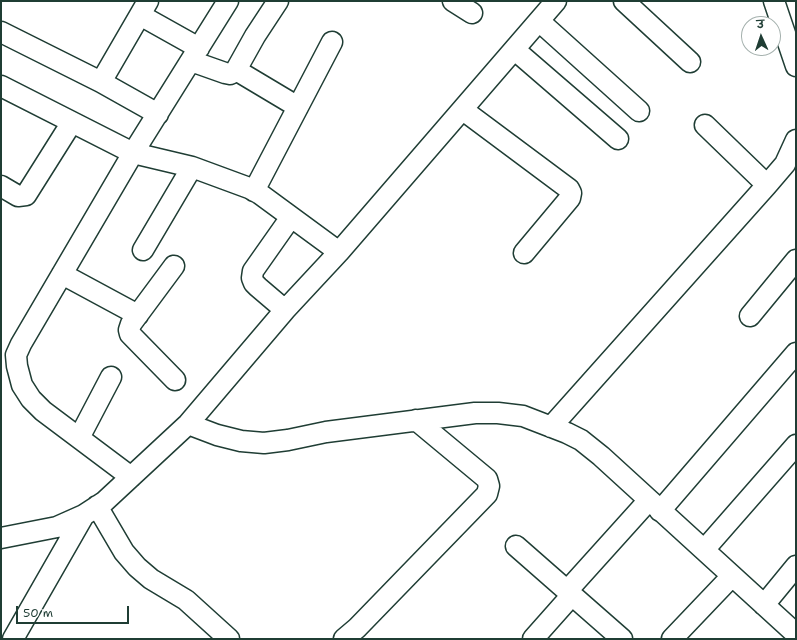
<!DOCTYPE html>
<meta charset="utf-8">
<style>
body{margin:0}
#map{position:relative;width:797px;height:640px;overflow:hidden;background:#fff;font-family:"Shantell Sans","Playpen Sans Deva",sans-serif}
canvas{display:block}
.frame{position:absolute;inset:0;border:2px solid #1f3d34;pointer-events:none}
.north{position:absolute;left:741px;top:16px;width:40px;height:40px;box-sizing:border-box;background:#fff;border:1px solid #a5b1ae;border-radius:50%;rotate:357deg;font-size:11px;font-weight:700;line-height:16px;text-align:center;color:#1f3d34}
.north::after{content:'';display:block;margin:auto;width:14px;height:18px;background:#1f3d34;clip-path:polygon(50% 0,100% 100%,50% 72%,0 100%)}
.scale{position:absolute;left:16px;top:606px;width:113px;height:18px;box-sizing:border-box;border:2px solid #1f3d34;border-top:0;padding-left:5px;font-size:12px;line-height:14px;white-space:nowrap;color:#1f3d34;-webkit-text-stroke:3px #fff;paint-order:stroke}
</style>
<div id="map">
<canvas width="797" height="640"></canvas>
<div class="frame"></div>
<div class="north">उ</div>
<div class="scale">50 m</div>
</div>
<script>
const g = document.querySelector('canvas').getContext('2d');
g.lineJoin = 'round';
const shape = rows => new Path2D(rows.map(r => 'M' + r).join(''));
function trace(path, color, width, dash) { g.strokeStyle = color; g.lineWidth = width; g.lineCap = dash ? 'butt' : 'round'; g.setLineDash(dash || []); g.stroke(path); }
const minor = shape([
 [453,1,472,13],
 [624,1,690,62],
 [774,1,796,66],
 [140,15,199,48],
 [539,21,639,111],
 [1,32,101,82,158,114],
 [515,50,618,139],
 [191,61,225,73,230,74,234,72,236,70,255,36,278,1],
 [236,70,298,107],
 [101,82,148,1],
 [1,86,133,153,192,167,249,188,260,194,339,252],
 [463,110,569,189,571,193,570,198,524,253],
 [705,125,767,185],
 [1,186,18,196,26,195,72,122],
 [254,191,332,42],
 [143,250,192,167],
 [174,266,131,324,129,330,130,334,175,380],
 [62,274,138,315],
 [285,310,258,287,254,283,252,278,253,271,291,217],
 [750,316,796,260],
 [188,424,217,435,241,441,264,443,288,440,326,432,475,413,498,413,523,416,567,433,581,440,601,456,796,634],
 [551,427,767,185,785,164,796,140],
 [79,438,111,377],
 [131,477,43,411,31,399,22,385,17,366,16,355,21,344,133,153,228,1],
 [97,506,124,552,137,567,151,579,186,600,229,639],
 [660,511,796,353],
 [1,538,57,527,84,515,104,502,188,424,285,310,339,252,556,1],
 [516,546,622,639],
 [704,550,796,445],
 [567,591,649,500],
 [764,605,796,566],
 [13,639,84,515],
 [344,639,357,628,487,494,489,486,487,479,416,420],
 [533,639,572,595],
 [672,639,732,576]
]);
trace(minor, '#1f3d34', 23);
trace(minor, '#fff', 20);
</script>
